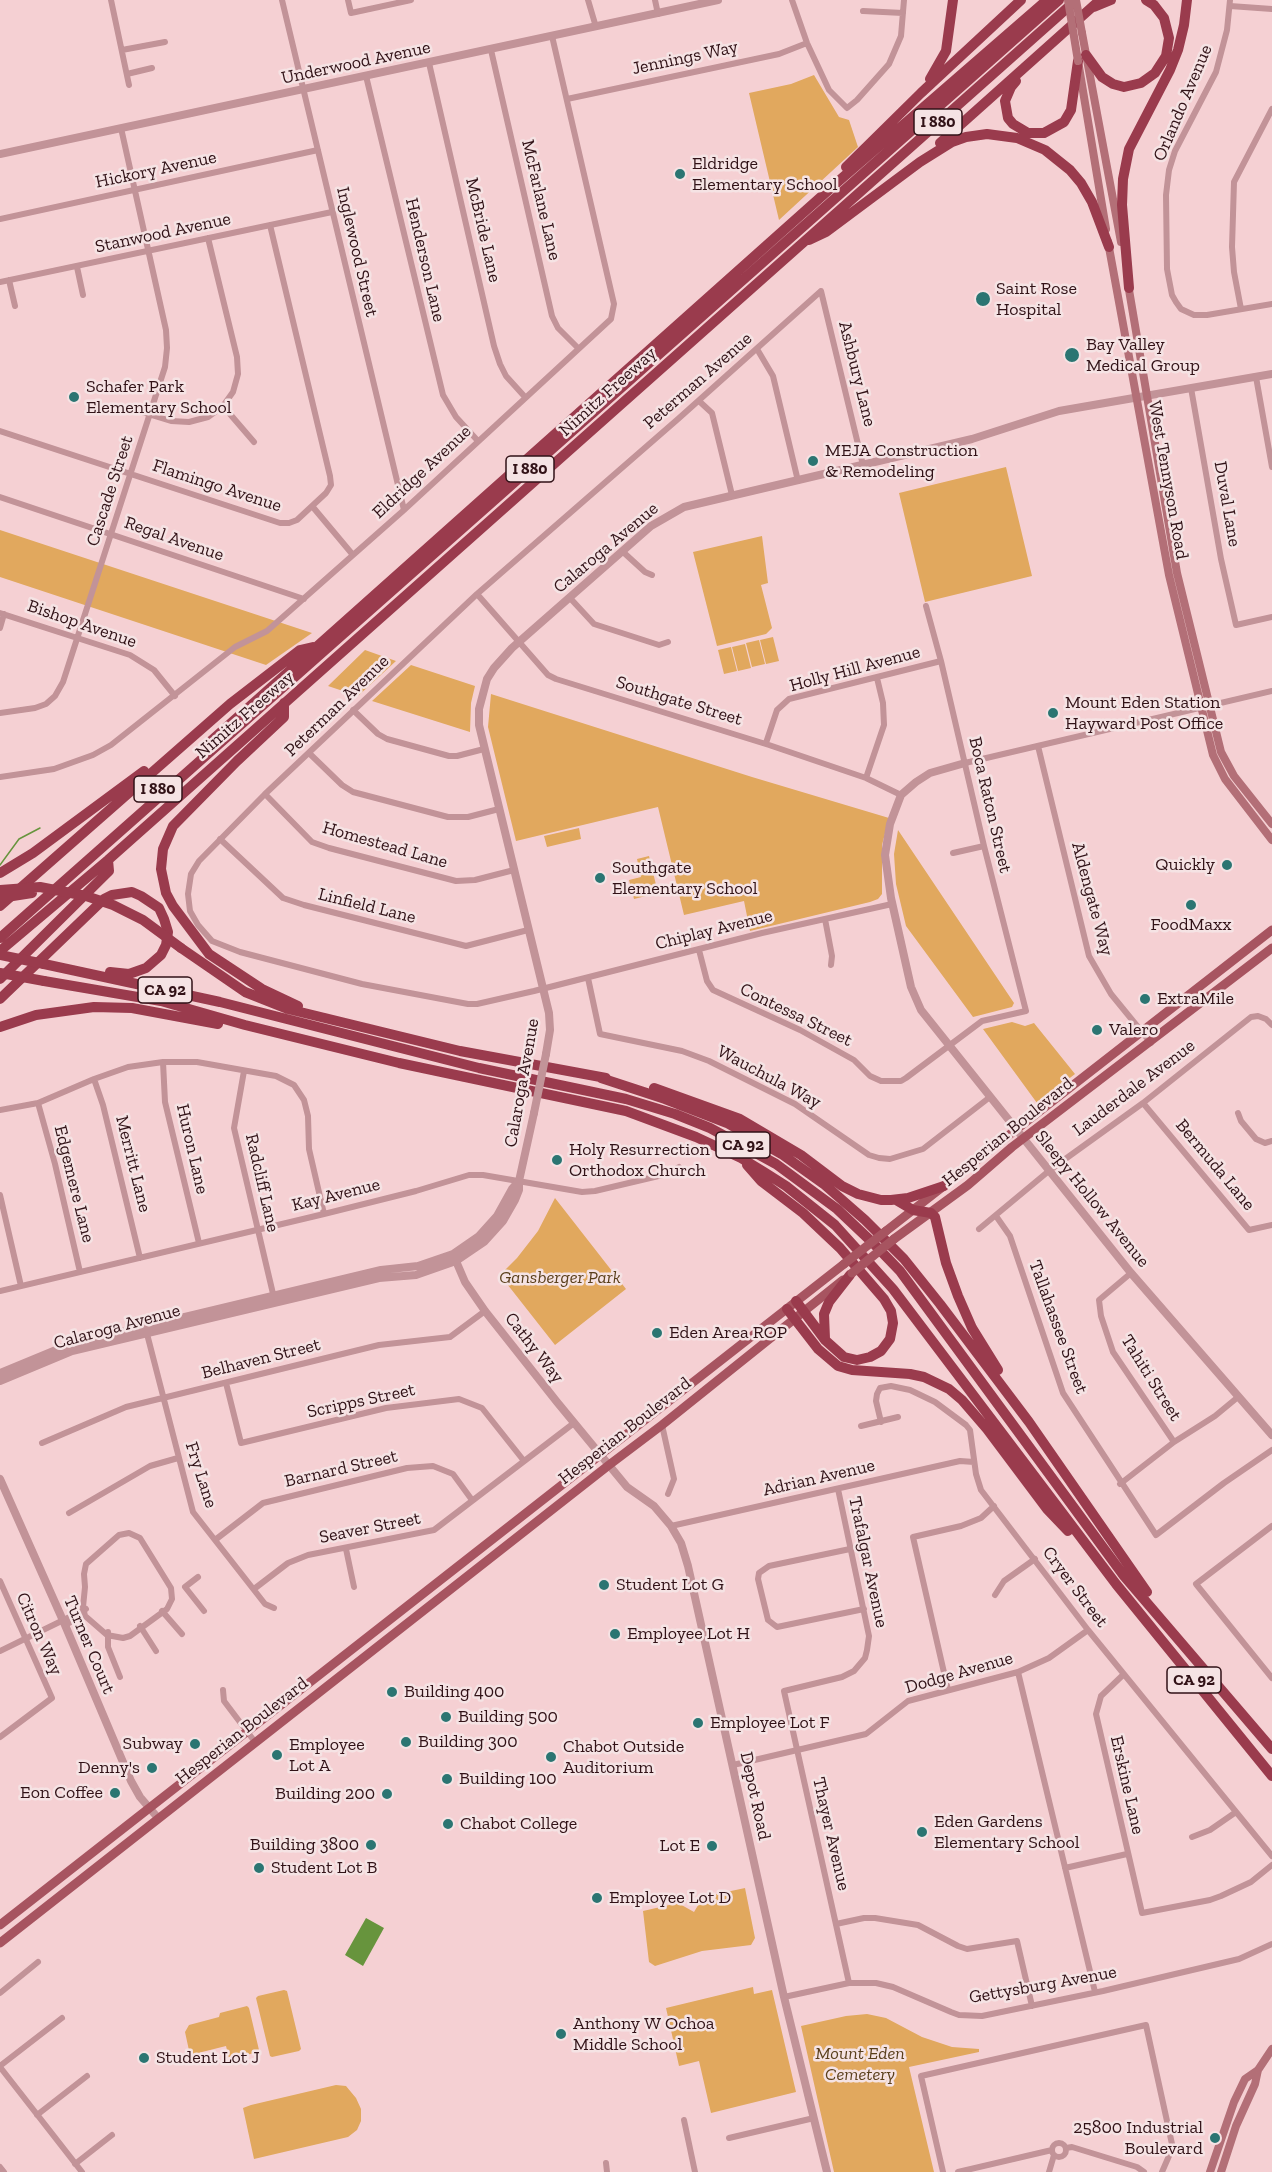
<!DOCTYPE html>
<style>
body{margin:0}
canvas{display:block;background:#f5d0d3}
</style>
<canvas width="1272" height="2172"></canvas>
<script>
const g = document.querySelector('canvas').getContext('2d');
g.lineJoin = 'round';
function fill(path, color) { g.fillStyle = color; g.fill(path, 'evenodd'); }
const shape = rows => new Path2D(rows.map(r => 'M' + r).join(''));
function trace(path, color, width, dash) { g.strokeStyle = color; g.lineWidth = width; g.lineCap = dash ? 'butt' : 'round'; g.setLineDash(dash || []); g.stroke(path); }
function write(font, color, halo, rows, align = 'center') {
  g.font = font + ' "Zilla Slab",serif'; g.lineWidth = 5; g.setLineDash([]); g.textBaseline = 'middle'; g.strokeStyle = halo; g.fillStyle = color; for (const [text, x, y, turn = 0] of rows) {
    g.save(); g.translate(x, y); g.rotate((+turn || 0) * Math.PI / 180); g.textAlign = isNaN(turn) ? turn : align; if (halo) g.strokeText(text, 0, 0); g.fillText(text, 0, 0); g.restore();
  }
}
fill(shape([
 [814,75,839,117,849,120,858,147,779,220,749,93,791,84],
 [1006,467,1032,576,925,602,899,493],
 [0,530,312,633,266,665,0,577],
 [762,536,768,583,761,585,772,628,766,634,717,646,693,552],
 [773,637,779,661,766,664,760,640],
 [759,640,765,664,752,667,746,643],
 [745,644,751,668,738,671,732,647],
 [731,647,737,671,724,674,718,650],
 [365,650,396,661,358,696,328,686],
 [411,665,475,686,471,703,470,732,372,701],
 [491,694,752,777,889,818,882,845,882,894,878,899,870,902,750,931,744,901,684,915,658,807,516,841,488,727],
 [579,828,581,839,547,847,544,836],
 [898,830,1014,1003,1012,1007,973,1017,906,926,896,884,894,854],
 [649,856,658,893,634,899,629,880,641,877,637,859],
 [1012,1022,1025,1026,1034,1023,1075,1074,1037,1103,983,1029],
 [555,1198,626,1289,555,1345,500,1275,517,1258,538,1231],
 [745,1888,755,1938,751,1945,702,1951,655,1966,649,1962,643,1911,678,1903,694,1912,703,1897],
 [753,1987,754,1994,772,1990,796,2092,711,2113,699,2061,679,2066,666,2008],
 [284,1990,287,1991,301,2049,299,2051,272,2057,270,2056,256,1998,258,1996],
 [247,2006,249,2008,259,2050,258,2052,231,2059,229,2058,226,2046,190,2055,185,2032,189,2025,219,2017,220,2013],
 [867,2014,886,2018,922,2037,952,2047,979,2049,979,2052,909,2067,934,2172,834,2172,801,2026,846,2016],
 [336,2085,346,2086,356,2098,361,2109,361,2121,357,2130,348,2137,254,2159,243,2108,251,2105]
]), '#e1a85e');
fill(shape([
 [366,1918,384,1928,363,1966,345,1955]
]), '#67943d');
trace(shape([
 [0,865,19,839,40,828]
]), '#67943d', 1.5);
trace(shape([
 [111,0,129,85],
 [282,0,404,510],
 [348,0,351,13,411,0],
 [588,0,596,27],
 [655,0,658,14],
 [792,0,807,43,829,90,847,108,857,100,889,64,901,36,904,0],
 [1230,0,1227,30,1216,72,1175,151,1169,170,1166,195,1167,269,1172,295,1176,302,1181,309,1194,315,1207,315,1272,304],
 [1230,6,1272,9],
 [863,11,903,13],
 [122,50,165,42],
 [491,50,552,316,558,328,578,348],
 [429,63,494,346,500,364,506,376,525,397],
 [127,74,152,68],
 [366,76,443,395,456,417,478,441],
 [567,99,779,54,807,43],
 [0,219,318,150],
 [77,267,83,295],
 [9,280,15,306],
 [0,282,332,212],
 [1241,309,1234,272,1232,247,1234,182,1272,109],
 [757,349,773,376,798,481],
 [1256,377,1272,467],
 [1191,388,1221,559,1236,625,1272,617],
 [699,401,712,413,732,495],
 [223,406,254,442],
 [132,411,135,410,171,421,189,422,208,417,223,406,233,392,238,374,237,357,208,238],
 [0,431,280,523,289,523,297,520,326,493,331,485,330,476,270,225],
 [863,465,821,291,678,419,477,594,265,794,199,861,191,874,188,894,190,911,198,925,212,941,240,952,362,984,468,1004,477,1004,534,991,762,933,892,904],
 [0,497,304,599],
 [312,506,353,555],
 [622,551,645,572,652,575],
 [477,594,548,675,556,679,769,745,866,778,901,795],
 [570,598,594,624,659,645,668,642],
 [0,613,130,655,154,670,175,696],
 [0,628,4,614],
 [353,710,378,734,387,739,449,756,457,756,484,749],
 [0,713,35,708,46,704,55,696,63,682,165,367,167,348,166,330,121,128],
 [766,743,777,710,789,699,941,661],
 [1038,746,1089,956,1111,994,1151,1043],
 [310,754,342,785,353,792,448,817,468,817,499,809],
 [965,763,1272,691],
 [0,777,54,769,93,755,111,745,235,647,267,631,404,510,611,319,614,304,552,36],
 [866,778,884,725,883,703,877,678],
 [265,794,312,842,329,848,456,881,475,880,514,870],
 [220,839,283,898,304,905,466,946,528,930],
 [953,853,984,846],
 [825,919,832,956,831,965],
 [699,950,707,981,713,990,800,1030,854,1060,870,1076,881,1081,901,1081,906,1078,982,1021,1026,1011,984,846,941,661,926,606],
 [588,978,600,1034,682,1051,709,1061,795,1104,869,1155,879,1158,890,1159,923,1149,990,1097],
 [163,1062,165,1102,199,1243],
 [244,1071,234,1128,274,1298],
 [94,1079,103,1105,140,1258],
 [38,1103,55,1164,80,1272],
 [1143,1103,1249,1230,1272,1225],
 [0,1110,38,1103,94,1079,128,1067,163,1062,197,1062,276,1076,294,1085,304,1100,308,1116,309,1149,324,1214],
 [1238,1113,1241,1121,1256,1139,1265,1143,1272,1141],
 [0,1195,21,1286],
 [996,1216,1010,1236,1063,1393,1156,1535,1224,1483,1272,1450],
 [979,1229,1050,1170,1143,1103,1251,1017,1258,1016,1266,1019,1272,1025],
 [1131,1273,1099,1300,1101,1316,1113,1352,1174,1442],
 [0,1291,324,1214,416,1191,469,1175,483,1175,582,1192,595,1191,667,1174,679,1167],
 [146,1330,193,1512,265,1604,274,1608],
 [226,1383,241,1443,386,1408,459,1399,482,1408,524,1461],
 [881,1422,876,1401,877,1394,880,1388,891,1386,910,1390,935,1402,966,1425,970,1430,976,1474,981,1490,1088,1630,1272,1856],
 [662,1425,674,1479,668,1494],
 [861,1426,898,1417],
 [42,1443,126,1407,379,1345,450,1337,485,1311],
 [1120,1484,1174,1442,1215,1416,1238,1397],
 [838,1489,869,1636,867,1650,865,1658,854,1671,842,1677,784,1691,849,1983],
 [69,1513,150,1466,178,1458],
 [671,1526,960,1461,974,1462],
 [1272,1526,1196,1584,1272,1678],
 [215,1540,263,1503,407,1468,433,1466,453,1474,472,1500],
 [346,1549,354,1587],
 [850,1549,769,1566,759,1573,758,1579,768,1620,777,1627,864,1609],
 [198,1577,185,1587,204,1611],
 [0,1581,52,1698,0,1737],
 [254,1589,288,1563,308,1555,434,1530,574,1423],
 [995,1595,1004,1581,1035,1559],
 [162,1611,182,1634],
 [65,1625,84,1615,107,1635,123,1638,130,1636,167,1609,172,1599,171,1588,140,1538,129,1533,119,1535,86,1564,84,1574,85,1587,83,1607,85,1616],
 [140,1626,156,1651],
 [108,1632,108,1647,120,1677],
 [0,1651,86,1609],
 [1018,1672,1095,1992],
 [1124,1674,1101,1696,1096,1714,1142,1913,1210,1900,1221,1896,1251,1882,1272,1865],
 [223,1690,224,1701,255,1742],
 [948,1690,913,1537,961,1526,981,1518,994,1506],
 [733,1765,866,1734,908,1701,1018,1672,1049,1658,1088,1630],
 [1192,1837,1210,1830,1236,1812],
 [1065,1868,1127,1854],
 [836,1924,864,1918,875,1918,918,1925,958,1946,967,1949,1017,1941,1032,2006],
 [0,1993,38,1962],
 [784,1997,849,1983,876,1983,893,1987,951,2012,959,2015,982,2016,1103,1991,1239,1959,1272,1944],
 [0,2066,62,2018],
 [0,2067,82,2172],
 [37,2115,87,2076],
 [684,2120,695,2172],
 [729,2138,814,2118],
 '1052 2150a7 7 0 1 1 14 0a7 7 0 1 1-14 0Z',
 [1066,2148,1072,2147,1137,2167,1144,2172],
 [606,2163,607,2172],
 [75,2164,112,2135],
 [0,2167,4,2172],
 [943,2172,921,2076,1146,2025,1172,2144,1172,2149,1162,2172],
 [958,2172,1052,2150],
 [1049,2172,1054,2155]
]), '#c29398', 6);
trace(shape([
 [0,154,718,0],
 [965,763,930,773,916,782,901,795,890,824,885,855,891,898,911,987,921,1010,1131,1273,1272,1435],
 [546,1054,550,1030,549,1013,479,725,479,709,487,679,494,668,512,648,651,526,684,507,972,439,1059,411,1272,374],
 [453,1254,465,1282,485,1311,557,1402,627,1487,654,1506,671,1526,681,1543,688,1566,784,1997,827,2172],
 [0,1373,68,1345,381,1270,418,1266,453,1254,479,1236,497,1216,512,1189,519,1181],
 [0,1381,72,1351,379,1278,416,1275,456,1261,484,1242,503,1221,515,1200,519,1190,519,1181,534,1113],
 [0,1479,65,1625,131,1781,140,1797,158,1818]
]), '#c29398', 8);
trace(shape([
 [1082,33,1121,242],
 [1079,67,1106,229],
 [1108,242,1169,575,1213,755,1225,779,1272,840],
 [1128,284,1177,573,1221,752,1234,776,1272,824],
 [1210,2172,1234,2102,1245,2079,1258,2070,1272,2049],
 [1221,2172,1236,2126,1255,2084,1258,2070]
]), '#b36f77', 8);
trace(shape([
 [886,1231,1272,930],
 [894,1239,968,1185,1012,1147,1272,948],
 [0,1925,844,1264],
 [0,1943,609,1465,662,1425,843,1280]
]), '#a75460', 9);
trace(shape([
 [1094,7,1111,0],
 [1086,55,1102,77,1113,84,1124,87,1141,83,1155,73,1166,56,1169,38,1164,18,1154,5,1146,0],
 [930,79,946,51,953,0],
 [1016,81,1011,87,1005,101,1008,118,1013,124,1028,133,1044,133,1064,122,1071,110,1078,61],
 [940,143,1100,0],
 [846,167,921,93,1021,0],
 [809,240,826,232,920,162,952,142,966,137,987,134,1017,138,1045,150,1070,170,1081,183,1092,202,1109,247],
 [1129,288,1122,205,1123,179,1129,149,1170,70,1178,50,1184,25,1187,0],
 [284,703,284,717,237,761,173,826,163,849,161,869,166,893,173,906,209,954,262,989,298,1006],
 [202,749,841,179,1047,0],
 [0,873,33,853,144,771],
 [0,906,230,704,300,650,313,647],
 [0,938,1059,0],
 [181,948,245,992,288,1009,460,1051,606,1078],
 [0,951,108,860,1074,2],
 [44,964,220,1002,479,1068,626,1099,675,1114,710,1128,776,1164,837,1209,874,1244,900,1271,1124,1576,1272,1749],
 [0,979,109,871,108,860],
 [44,981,161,1001,245,1025,399,1063,626,1111,696,1137,741,1158,764,1172,786,1186,835,1225,893,1289,1116,1584,1272,1776],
 [0,999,104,899,112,895,132,892,141,896,159,908,164,919,168,932,166,945,161,955,146,968,129,974,110,972],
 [0,1027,36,1015,94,1007,132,1008,218,1024],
 [601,1078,665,1099,727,1123,783,1155,825,1185,865,1220,904,1259,940,1304,1029,1422,1147,1592],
 [654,1088,740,1119,801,1155,842,1186,858,1194,881,1200,891,1200,908,1198,944,1186],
 [747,1165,761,1181,803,1213,840,1248,884,1299,891,1311,893,1323,890,1339,881,1351,870,1357,857,1360,844,1357,825,1340,796,1301],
 [896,1200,913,1210,931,1213,935,1217,946,1263,958,1296,972,1328,998,1370],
 [787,1309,818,1349,838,1366,852,1370,910,1374,924,1377,949,1389,962,1400,987,1429,1047,1509,1068,1531],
 [825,1339,824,1314,829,1302,850,1275]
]), '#9a3b4d', 10);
trace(shape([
 [534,1113,546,1054]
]), '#c29398', 8);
trace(shape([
 [1068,0,1078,61],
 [1076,0,1082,33]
]), '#b36f77', 8);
trace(shape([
 [844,1264,886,1231],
 [852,1273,894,1239]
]), '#a75460', 9);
trace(shape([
 [0,890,40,887,86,896,113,905,143,920,181,948],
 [0,898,32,893],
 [0,955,44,964],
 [0,973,44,981]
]), '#9a3b4d', 10);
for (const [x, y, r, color] of [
 [680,174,6,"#2b7572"],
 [983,299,8,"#2b7572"],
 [1072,355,8,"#2b7572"],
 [74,397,6,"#2b7572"],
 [813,461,6,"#2b7572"],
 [1053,713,6,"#2b7572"],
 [1227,865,6,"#2b7572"],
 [600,878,6,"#2b7572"],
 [1191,905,6,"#2b7572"],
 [1145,999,6,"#2b7572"],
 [1097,1030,6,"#2b7572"],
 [557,1160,6,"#2b7572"],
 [657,1333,6,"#2b7572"],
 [604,1585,6,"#2b7572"],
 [615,1634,6,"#2b7572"],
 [392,1692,6,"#2b7572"],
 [446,1717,6,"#2b7572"],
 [698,1723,6,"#2b7572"],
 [406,1742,6,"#2b7572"],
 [195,1744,6,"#2b7572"],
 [277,1755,6,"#2b7572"],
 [551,1757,6,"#2b7572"],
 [152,1768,6,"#2b7572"],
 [447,1779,6,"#2b7572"],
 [115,1793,6,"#2b7572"],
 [387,1794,6,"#2b7572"],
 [448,1824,6,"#2b7572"],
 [922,1832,6,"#2b7572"],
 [371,1845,6,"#2b7572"],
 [712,1846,6,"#2b7572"],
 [259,1868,6,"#2b7572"],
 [597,1898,6,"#2b7572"],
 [561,2034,6,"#2b7572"],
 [144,2058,6,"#2b7572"],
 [1215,2138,6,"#2b7572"]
]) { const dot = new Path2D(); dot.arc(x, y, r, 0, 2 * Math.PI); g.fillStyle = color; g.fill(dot); trace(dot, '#f5e3e4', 2); }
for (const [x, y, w] of [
 [938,122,48],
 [530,469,48],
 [158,789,48],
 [165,990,54],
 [743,1145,54],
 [1194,1680,54]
]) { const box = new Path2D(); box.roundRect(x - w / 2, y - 13, w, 26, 4.5); g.fillStyle = '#f5e3e4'; g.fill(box); trace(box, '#311217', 1.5); }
write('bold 16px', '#311217', null, [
 ["I 880",938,122],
 ["I 880",530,469],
 ["I 880",158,789],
 ["CA 92",165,990],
 ["CA 92",743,1145],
 ["CA 92",1194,1680]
]);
write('18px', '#311217', '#f5e3e4', [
 ["Jennings Way",685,58,-12],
 ["Underwood Avenue",356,63,-12],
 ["Orlando Avenue",1183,103,-67],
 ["Hickory Avenue",156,170,-12],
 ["McFarlane Lane",541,200,77],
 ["McBride Lane",483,230,77],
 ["Stanwood Avenue",163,233,-12],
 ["Inglewood Street",357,252,77],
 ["Henderson Lane",425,260,77],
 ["Ashbury Lane",857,374,76],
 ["Peterman Avenue",698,381,-41],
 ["Nimitz Freeway",608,392,-42],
 ["Eldridge Avenue",422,472,-43],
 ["West Tennyson Road",1168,480,80],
 ["Flamingo Avenue",217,486,18],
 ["Cascade Street",110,491,-72],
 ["Duval Lane",1227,504,80],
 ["Regal Avenue",174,539,19],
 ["Calaroga Avenue",606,548,-40],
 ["Bishop Avenue",82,624,19],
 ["Holly Hill Avenue",855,669,-15],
 ["Southgate Street",679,701,17],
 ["Peterman Avenue",337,706,-44],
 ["Nimitz Freeway",245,715,-41],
 ["Boca Raton Street",990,805,77],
 ["Homestead Lane",385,845,16],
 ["Aldengate Way",1092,899,75],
 ["Linfield Lane",367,906,14],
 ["Chiplay Avenue",714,930,-14],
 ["Contessa Street",796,1015,26],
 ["Wauchula Way",769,1077,28],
 ["Calaroga Avenue",522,1083,-80],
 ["Lauderdale Avenue",1134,1088,-37],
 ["Hesperian Boulevard",1008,1132,-39],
 ["Huron Lane",192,1149,77],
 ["Merritt Lane",133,1164,76],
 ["Bermuda Lane",1215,1165,50],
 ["Radcliff Lane",262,1183,77],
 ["Edgemere Lane",74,1184,76],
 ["Kay Avenue",336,1195,-14],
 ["Sleepy Hollow Avenue",1092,1199,51],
 ["Calaroga Avenue",117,1327,-15],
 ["Tallahassee Street",1058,1327,70],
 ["Cathy Way",534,1348,52],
 ["Belhaven Street",261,1359,-14],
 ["Tahiti Street",1151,1378,58],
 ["Scripps Street",361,1401,-12],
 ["Hesperian Boulevard",625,1431,-38],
 ["Barnard Street",341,1469,-13],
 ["Fry Lane",201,1475,72],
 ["Adrian Avenue",819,1478,-13],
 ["Seaver Street",370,1528,-11],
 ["Trafalgar Avenue",868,1562,78],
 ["Cryer Street",1075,1587,53],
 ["Citron Way",39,1634,66],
 ["Turner Court",89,1645,67],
 ["Dodge Avenue",959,1673,-16],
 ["Hesperian Boulevard",242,1731,-38],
 ["Erskine Lane",1127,1785,77],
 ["Depot Road",755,1796,78],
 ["Thayer Avenue",831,1834,77],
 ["Gettysburg Avenue",1043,1985,-10]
]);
write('18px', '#311217', '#f5e3e4', [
 ["Eldridge",692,164],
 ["Elementary School",692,185],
 ["Saint Rose",996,289],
 ["Hospital",996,310],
 ["Bay Valley",1086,345],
 ["Medical Group",1086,366],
 ["Schafer Park",86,387],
 ["Elementary School",86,408],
 ["MEJA Construction",825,451],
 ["& Remodeling",825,472],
 ["Mount Eden Station",1065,703],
 ["Hayward Post Office",1065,724],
 ["Quickly",1215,865,"right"],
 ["Southgate",612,868],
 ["Elementary School",612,889],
 ["FoodMaxx",1191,925,"center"],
 ["ExtraMile",1157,999],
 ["Valero",1109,1030],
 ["Holy Resurrection",569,1150],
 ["Orthodox Church",569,1171],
 ["Eden Area ROP",669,1333],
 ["Student Lot G",616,1585],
 ["Employee Lot H",627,1634],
 ["Building 400",404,1692],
 ["Building 500",458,1717],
 ["Employee Lot F",710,1723],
 ["Building 300",418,1742],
 ["Subway",183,1744,"right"],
 ["Employee",289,1745],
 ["Lot A",289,1766],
 ["Chabot Outside",563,1747],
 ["Auditorium",563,1768],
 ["Denny's",140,1768,"right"],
 ["Building 100",459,1779],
 ["Eon Coffee",103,1793,"right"],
 ["Building 200",375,1794,"right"],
 ["Eden Gardens",934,1822],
 ["Elementary School",934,1843],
 ["Chabot College",460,1824],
 ["Building 3800",359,1845,"right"],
 ["Lot E",700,1846,"right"],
 ["Student Lot B",271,1868],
 ["Employee Lot D",609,1898],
 ["Anthony W Ochoa",573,2024],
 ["Middle School",573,2045],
 ["Student Lot J",156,2058],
 ["25800 Industrial",1203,2128,"right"],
 ["Boulevard",1203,2149,"right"]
], 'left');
write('italic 18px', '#5a3f1b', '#f5e3e4', [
 ["Gansberger Park",560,1278],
 ["Mount Eden",860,2054],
 ["Cemetery",860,2075]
]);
</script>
